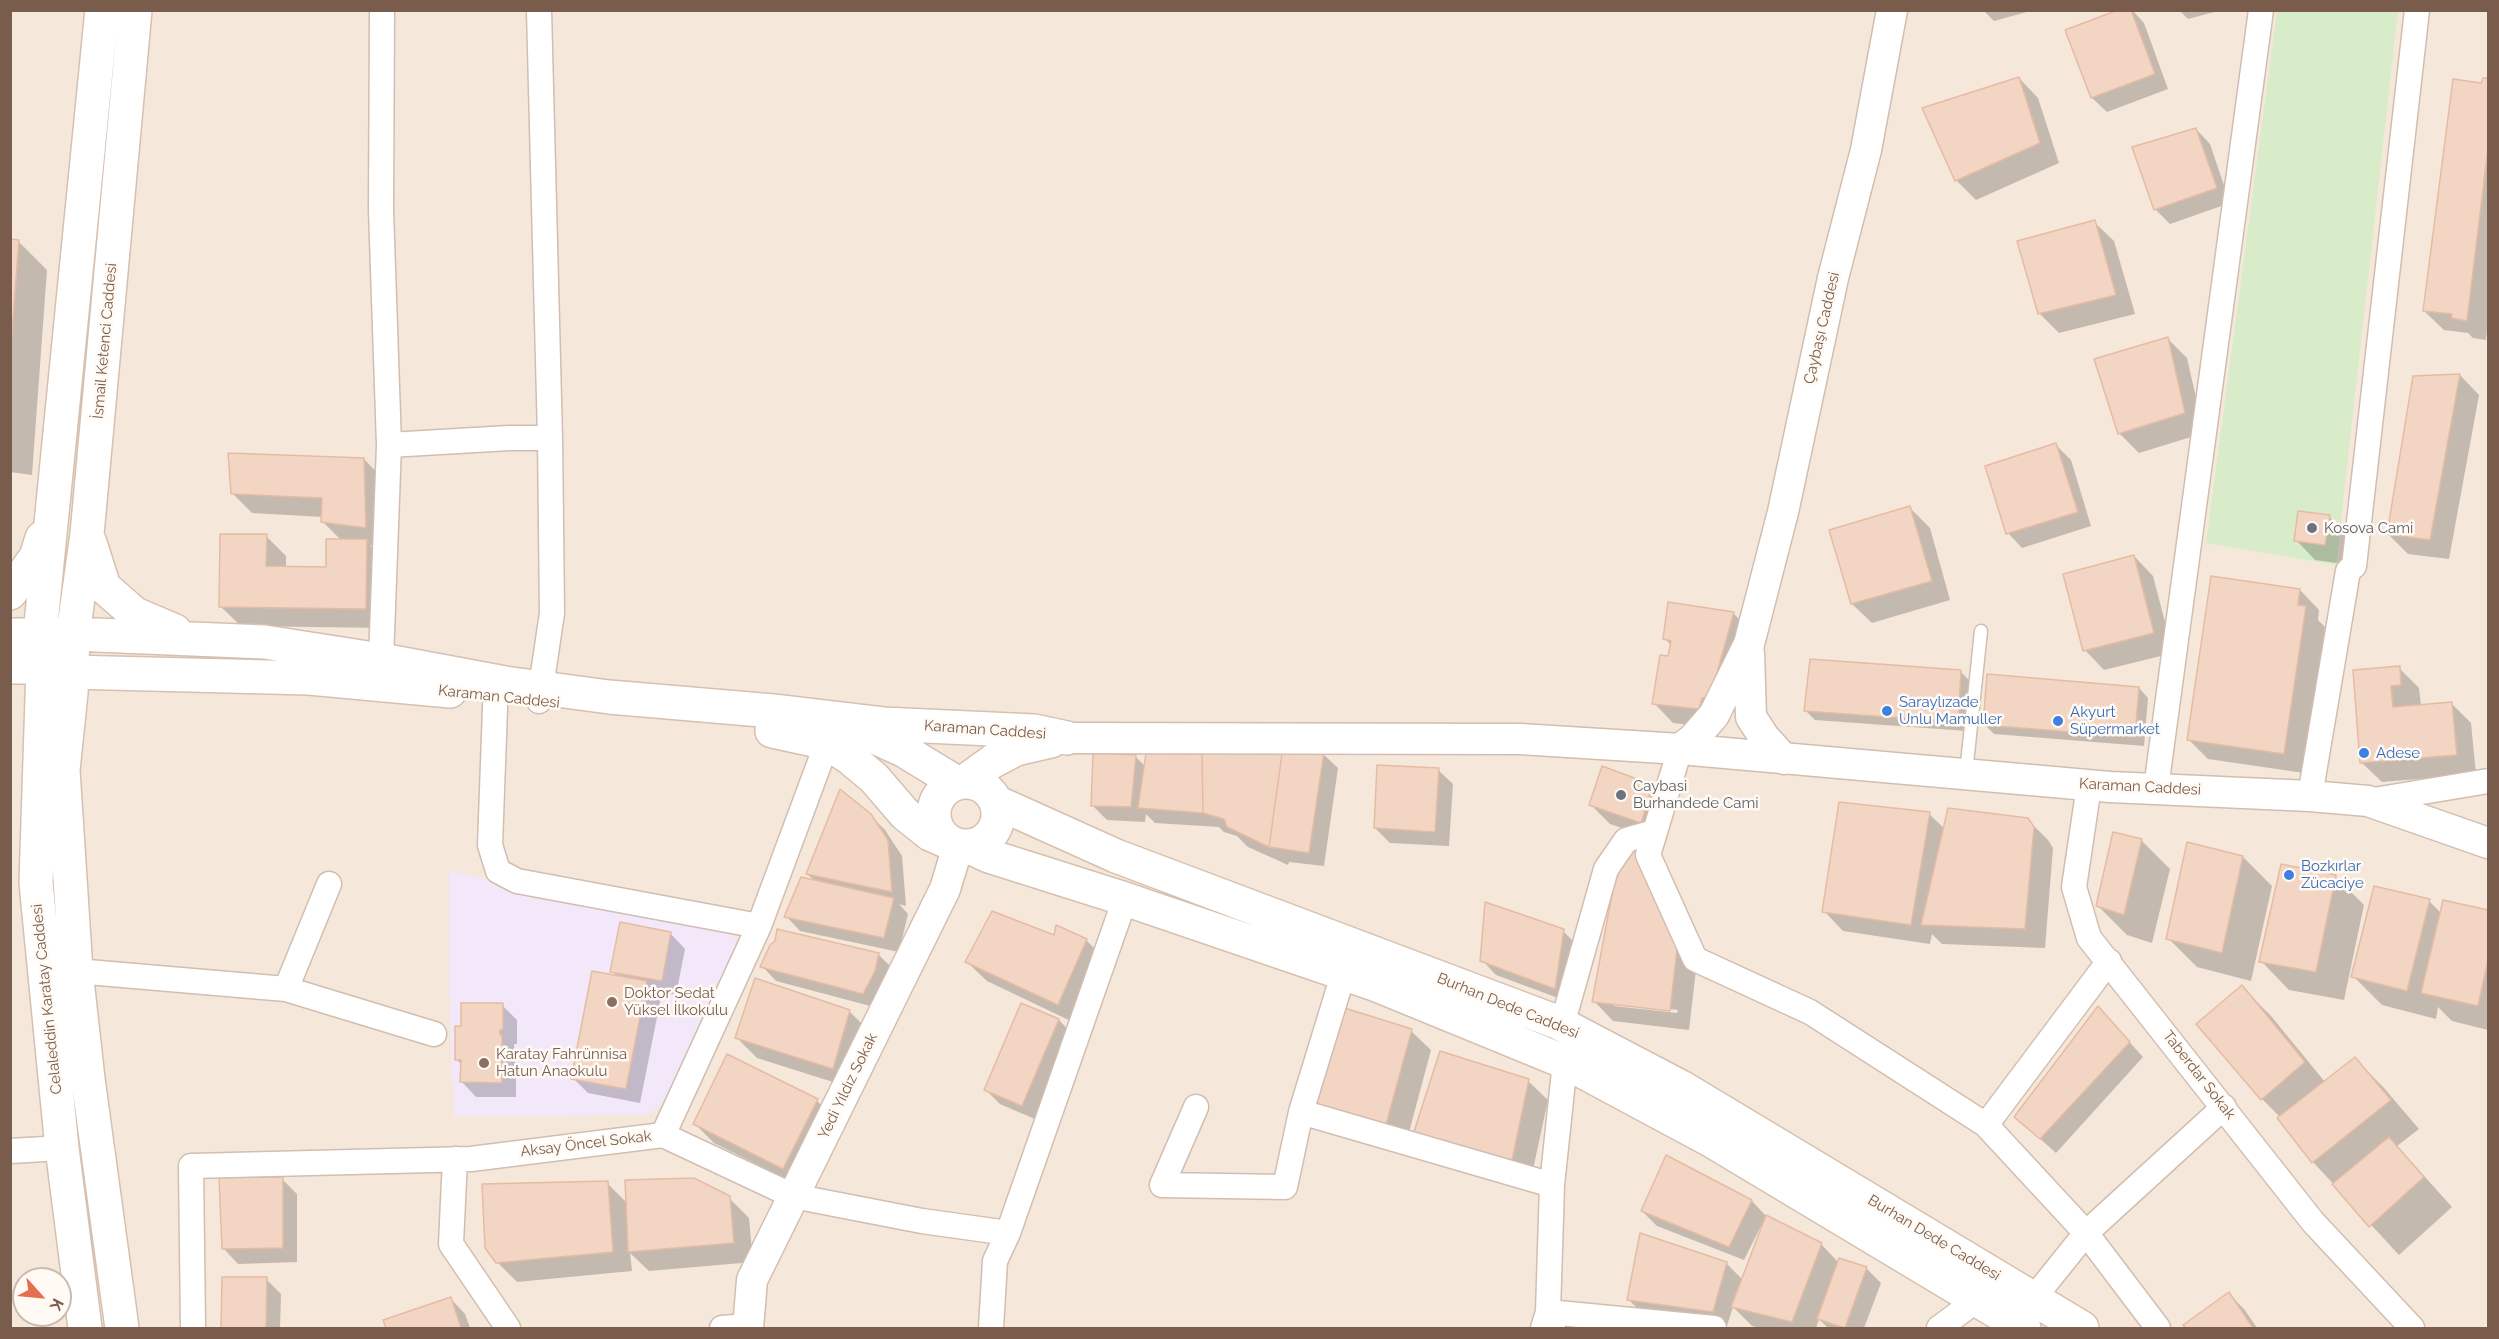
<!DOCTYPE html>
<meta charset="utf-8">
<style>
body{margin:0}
#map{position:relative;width:2499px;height:1339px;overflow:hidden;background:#fdf6ec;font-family:Raleway,sans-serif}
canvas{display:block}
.frame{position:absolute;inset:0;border:12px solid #7a5c4d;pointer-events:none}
.north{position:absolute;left:12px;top:1267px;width:60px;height:60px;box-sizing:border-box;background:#fffaf3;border:2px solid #cabbb1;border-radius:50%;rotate:117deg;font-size:16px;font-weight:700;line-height:24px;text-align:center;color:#7a5c4d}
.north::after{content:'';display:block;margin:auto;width:21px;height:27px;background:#e76f51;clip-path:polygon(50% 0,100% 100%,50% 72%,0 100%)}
</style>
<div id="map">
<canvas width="2499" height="1339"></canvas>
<div class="frame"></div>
<div class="north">K</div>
</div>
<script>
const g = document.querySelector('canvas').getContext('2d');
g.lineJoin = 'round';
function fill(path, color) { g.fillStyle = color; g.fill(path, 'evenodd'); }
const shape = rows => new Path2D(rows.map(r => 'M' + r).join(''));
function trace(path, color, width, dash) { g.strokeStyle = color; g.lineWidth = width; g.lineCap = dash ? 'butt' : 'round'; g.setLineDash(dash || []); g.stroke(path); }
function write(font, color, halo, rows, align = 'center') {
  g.font = font + ' Raleway,sans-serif'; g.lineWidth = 5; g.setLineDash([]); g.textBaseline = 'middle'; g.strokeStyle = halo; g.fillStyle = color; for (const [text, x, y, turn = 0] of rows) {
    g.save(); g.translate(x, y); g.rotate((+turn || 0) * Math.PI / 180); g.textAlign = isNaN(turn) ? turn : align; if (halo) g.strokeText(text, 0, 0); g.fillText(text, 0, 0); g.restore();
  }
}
fill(shape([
 [11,11,2488,11,2488,1328,11,1328],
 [24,1279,60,1279,60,1315,24,1315]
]), '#f5e8da');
fill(shape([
 [449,871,611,905,730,934,740,944,668,1098,649,1115,454,1116,449,992]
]), '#f3e8fa');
fill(shape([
 [2277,11,2398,11,2336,565,2206,543]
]), '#d8ecc9');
fill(shape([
 [1983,10,2034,10,1994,21],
 [2122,10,2132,10,2144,23,2168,89,2107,112,2092,98,2067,31],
 [2179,10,2222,10,2188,19],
 [2019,78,2038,98,2059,163,1976,200,1956,180,1924,109],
 [2484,79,2488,80,2488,321,2486,340,2473,338,2468,333,2444,330,2424,311],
 [2196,129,2210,144,2230,203,2170,224,2155,209],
 [2094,222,2114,241,2135,314,2059,333,2040,314,2019,242],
 [10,240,18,241,47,270,32,475,10,472],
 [2167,338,2187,358,2204,433,2139,453,2119,433],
 [2460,375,2479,395,2449,559,2408,554,2388,534,2414,377],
 [2056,445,2071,460,2091,526,2022,548,2008,533],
 [364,459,383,479,385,547,370,545,386,561,385,628,241,626,221,607,266,536,286,556,286,568,327,568,342,541,322,521,323,517,252,513,233,494],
 [1910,508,1930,528,1950,600,1872,623,1852,604],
 [2329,517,2349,536,2345,564,2315,560,2296,540],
 [2134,556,2153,576,2173,653,2104,670,2085,650],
 [2300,590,2319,610,2318,620,2325,627,2304,773,2208,759,2188,739],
 [1733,613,1753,633,1730,717,1722,717,1718,728,1673,723,1654,703,1669,658,1671,645,1665,639],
 [2399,668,2419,688,2421,706,2452,704,2471,723,2476,774,2382,782,2362,763,2355,672],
 [1960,671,1970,681,1967,731,1815,720,1805,710],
 [2139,688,2148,698,2144,746,1994,734,1984,724],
 [1323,754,1338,768,1324,866,1289,862,1288,865,1248,847,1237,836,1224,832,1219,827,1155,823,1146,814,1145,822,1107,820,1092,805,1135,756,1146,767],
 [1438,770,1453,784,1449,846,1390,843,1375,828],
 [1652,786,1672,806,1661,841,1610,824,1591,805],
 [1929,814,1945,829,2028,820,2048,840,2053,848,2045,948,1942,944,1932,934,1930,944,1843,931,1824,911],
 [870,815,885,830,902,856,906,906,899,904,908,914,899,952,800,931,786,916,815,881,807,874],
 [2141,840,2170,869,2152,943,2127,935,2098,906],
 [2243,857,2272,886,2251,981,2197,967,2168,938],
 [1619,863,1697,961,1689,1030,1613,1021,1594,1001],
 [1614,1003,1678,1010,1677,1013,1614,1006],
 [2335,876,2364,905,2344,1000,2289,990,2261,961],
 [2429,901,2441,913,2444,901,2488,911,2488,1030,2452,1021,2438,1007,2436,1019,2382,1005,2353,976],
 [621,924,671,934,685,949,676,995,655,991,661,997,640,1103,588,1093,573,1078,618,977,612,971],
 [1563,931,1578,946,1569,1002,1496,975,1482,960],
 [1055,937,1086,940,1106,960,1077,1024,987,981,967,962],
 [878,954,893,969,878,1008,776,981,762,966],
 [2242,987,2271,1016,2325,1082,2355,1059,2384,1088,2419,1129,2397,1146,2452,1207,2399,1255,2313,1162,2280,1117,2262,1099],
 [502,1005,517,1020,517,1044,514,1044,516,1066,514,1066,514,1070,516,1073,516,1097,476,1097,462,1082,462,1065,456,1059,462,1028],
 [849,1011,869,1031,852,1088,757,1058,737,1038],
 [1059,1020,1073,1035,1037,1120,1000,1104,986,1090],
 [2112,1023,2143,1057,2056,1153,2016,1117],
 [1411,1031,1431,1050,1403,1155,1329,1132],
 [1528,1081,1548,1100,1529,1188,1432,1160],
 [817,1101,837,1120,803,1187,714,1143,694,1123],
 [282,1179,297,1194,297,1262,238,1264,224,1249],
 [607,1183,627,1203,729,1198,749,1218,753,1262,649,1271,630,1253,632,1271,517,1282,497,1262],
 [1752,1201,1766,1216,1821,1244,1839,1263,1866,1268,1881,1283,1864,1328,1828,1328,1819,1319,1816,1328,1761,1328,1752,1326,1733,1307,1727,1326,1643,1314,1628,1299,1726,1263,1743,1280,1763,1227,1761,1226,1744,1260,1657,1226,1642,1211],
 [224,1278,266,1279,281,1294,280,1328,223,1328],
 [2229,1294,2244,1309,2257,1328,2187,1328,2185,1325],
 [451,1299,465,1314,470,1328,387,1328,385,1321]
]), '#0003');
const building = shape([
 [2118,10,2131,10,2155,74,2091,98,2065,30,2118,10],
 [2019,77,2040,143,1955,181,1922,108,2019,77],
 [2483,78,2488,78,2488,148,2467,321,2451,318,2452,314,2423,311,2453,79,2481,83,2483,78],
 [2196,128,2217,188,2154,210,2132,147,2196,128],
 [2095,220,2116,295,2038,314,2017,241,2095,220],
 [10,239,19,240,10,357,10,239],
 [2168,337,2185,413,2118,434,2094,359,2168,337],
 [2460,374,2430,540,2387,534,2413,376,2460,374],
 [2056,443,2078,512,2006,534,1985,466,2056,443],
 [228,453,364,458,366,528,321,522,322,498,231,494,228,453],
 [1910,506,1932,581,1851,604,1829,530,1910,506],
 [2298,511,2330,515,2325,545,2294,541,2298,511],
 [220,534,267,534,266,566,326,567,326,539,367,539,366,609,219,607,220,534],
 [2134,555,2154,633,2083,651,2063,574,2134,555],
 [2211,576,2300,589,2298,605,2306,606,2284,754,2187,740,2211,576],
 [1668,602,1734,612,1710,698,1702,698,1699,709,1652,704,1660,655,1668,656,1671,641,1663,639,1668,602],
 [1810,659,1961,670,1958,722,1804,711,1810,659],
 [2400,666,2401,685,2391,686,2393,707,2452,702,2457,755,2360,763,2353,670,2400,666],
 [1987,674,2139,687,2135,737,1983,725,1987,674],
 [1283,747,1269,847,1227,827,1224,819,1203,813,1202,754,1283,747],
 [1283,747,1324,752,1309,853,1269,847,1283,747],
 [1093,753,1136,755,1131,807,1091,806,1093,753],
 [1146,753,1202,754,1203,813,1138,808,1146,753],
 [1377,765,1439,768,1435,832,1374,828,1377,765],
 [1602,766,1653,785,1641,823,1589,805,1602,766],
 [840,789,871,814,888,840,892,892,806,874,840,789],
 [1839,802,1930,812,1911,925,1822,912,1839,802],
 [1948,808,2028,818,2034,827,2025,929,1921,925,1948,808],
 [2113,832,2142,839,2124,915,2096,906,2113,832],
 [2187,842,2243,856,2222,953,2166,939,2187,842],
 [1638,847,1678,940,1670,1011,1592,1002,1618,862,1638,847],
 [2281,864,2336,875,2316,972,2259,962,2281,864],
 [801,877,894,898,884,938,784,917,801,877],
 [2374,886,2430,899,2407,991,2351,977,2374,886],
 [2443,900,2488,910,2488,960,2478,1006,2421,993,2443,900],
 [1485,902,1564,929,1555,989,1480,961,1485,902],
 [992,911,1054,935,1056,925,1087,939,1058,1005,965,962,992,911],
 [620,922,671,932,662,981,610,972,620,922],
 [777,929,879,953,875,971,863,994,760,967,770,945,775,941,777,929],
 [592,971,647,981,626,1089,571,1079,592,971],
 [755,978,850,1010,833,1069,735,1038,755,978],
 [2242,985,2305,1062,2261,1100,2196,1024,2242,985],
 [461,1003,503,1003,503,1030,500,1030,500,1035,502,1035,502,1052,500,1051,500,1056,502,1056,502,1083,460,1082,461,1060,455,1060,455,1026,461,1026,461,1003],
 [1021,1003,1059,1019,1022,1106,984,1090,1021,1003],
 [1335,1005,1412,1029,1383,1136,1308,1113,1335,1005],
 [2098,1006,2130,1042,2040,1139,2014,1117,2098,1006],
 [1440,1051,1529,1079,1510,1170,1411,1141,1440,1051],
 [727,1054,818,1099,783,1169,693,1124,727,1054],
 [2355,1057,2391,1100,2312,1163,2277,1118,2355,1057],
 [2389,1137,2424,1177,2369,1227,2332,1184,2389,1137],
 [1666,1155,1752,1200,1729,1247,1641,1211,1666,1155],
 [219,1177,283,1177,283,1248,222,1249,219,1177],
 [694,1178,730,1196,734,1243,628,1252,625,1180,694,1178],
 [608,1181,613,1252,496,1263,485,1248,482,1184,608,1181],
 [1766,1215,1822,1243,1792,1322,1731,1307,1766,1215],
 [1640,1233,1727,1262,1713,1312,1627,1300,1640,1233],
 [1839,1258,1867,1267,1845,1328,1817,1319,1839,1258],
 [222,1277,267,1277,266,1328,221,1328,222,1277],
 [2229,1292,2253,1328,2186,1328,2183,1325,2229,1292],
 [451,1297,461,1328,386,1328,383,1320,451,1297]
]);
fill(building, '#f3d5c3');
trace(building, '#e6bba3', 1.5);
const service = shape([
 [1966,773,1981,631]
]);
const minor = shape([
 [539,10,550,438,552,613,539,701],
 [389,445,509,438,550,438],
 [381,660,389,445,381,210,382,10],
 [496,681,490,845,498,871,517,881,759,926],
 [1680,749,1648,855,1695,959,1810,1012,1986,1125,2086,1233,2158,1328],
 [2089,786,2074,887,2089,938,2313,1222,2412,1328],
 [2156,788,2261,10],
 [2310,796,2348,571,2354,566,2417,10],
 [2368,801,2488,781],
 [76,971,286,989,329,884],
 [286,989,434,1034],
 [1562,1025,1606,869,1626,840,1654,832],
 [1196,1107,1162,1185,1285,1187,1301,1112,1343,975],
 [1301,1112,1552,1185],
 [1986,1125,2109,961],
 [663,1135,793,1196,922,1221,1008,1233],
 [10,1151,62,1148],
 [455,1159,451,1244,508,1328],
 [2033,1299,2086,1233,2224,1107],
 [1553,1325,1548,1312,1714,1328],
 [193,1328,191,1166,471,1159,663,1135,759,926,827,743],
 [722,1328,748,1326],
 [991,1328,995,1261,1008,1233,1125,899],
 [1543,1328,1548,1312,1552,1185,1565,1062],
 [1939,1328,1978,1299]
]);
const tertiary = shape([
 [1749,653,1751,717,1764,737,1784,759],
 [1067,738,1520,739,1680,749,2110,787,2310,796,2368,801,2488,843],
 [1680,749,1693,739,1714,715,1749,644,1783,512,1833,278,1866,150,1892,10],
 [748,1328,752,1280,945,889,958,846]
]);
const secondary = shape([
 [90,543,104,587,135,614,175,631],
 [10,593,36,557,42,538],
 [10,635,73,634,265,642,387,661,505,683,609,697,773,711,883,724,1034,731,1067,738],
 [10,667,43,667,70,672,309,678,450,691],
 [859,730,903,750,957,783],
 [772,731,827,743,850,758,874,778,905,814,930,834,948,842],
 '934 814a32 32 0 1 1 64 0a32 32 0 1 1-64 0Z',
 [964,782,993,761,1016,749,1051,741],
 [996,802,1116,856,1557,1022,1681,1087,2082,1328],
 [969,847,989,856,1125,899,1377,985,1565,1062,1714,1142,2024,1328],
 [85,1328,62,1148,36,883,43,667,40,634,102,10],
 [122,1328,88,1079,76,971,63,770,71,693,73,634,87,534,135,10]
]);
trace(service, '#d1beb0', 15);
trace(minor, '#d1beb0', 27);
trace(tertiary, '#d1beb0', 33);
trace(secondary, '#d6c0b0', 36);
trace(service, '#fff', 12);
trace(minor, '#fff', 24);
trace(tertiary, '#fff', 30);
trace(secondary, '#fff', 33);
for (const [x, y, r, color] of [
 [2312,528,6,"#6b7280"],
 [1887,711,6,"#3f7fe0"],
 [2058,721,6,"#3f7fe0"],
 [2364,753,6,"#3f7fe0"],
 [1621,795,6,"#6b7280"],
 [2289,875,6,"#3f7fe0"],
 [612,1002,6,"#8d6e63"],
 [484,1063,6,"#8d6e63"]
]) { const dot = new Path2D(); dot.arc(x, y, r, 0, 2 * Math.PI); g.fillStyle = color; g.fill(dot); trace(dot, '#fffaf3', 2); }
write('15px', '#7a5c4d', '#fffaf3', [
 ["Çaybaşı Caddesi",1822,328,-77],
 ["İsmail Ketenci Caddesi",105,341,-85],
 ["Karaman Caddesi",499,697,6],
 ["Karaman Caddesi",985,730,4],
 ["Karaman Caddesi",2140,787,3],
 ["Celaleddin Karatay Caddesi",47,999,-96],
 ["Burhan Dede Caddesi",1508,1006,22],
 ["Taberdar Sokak",2199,1075,52],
 ["Yedi Yıldız Sokak",848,1086,-64],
 ["Aksay Öncel Sokak",586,1144,-7],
 ["Burhan Dede Caddesi",1934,1238,31]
]);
write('15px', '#5b616d', '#fffaf3', [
 ["Kosova Cami",2324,528],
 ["Caybasi",1633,786],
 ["Burhandede Cami",1633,803]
], 'left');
write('15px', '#366cbe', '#fffaf3', [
 ["Saraylızade",1899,702],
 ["Unlu Mamuller",1899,719],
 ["Akyurt",2070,712],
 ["Süpermarket",2070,729],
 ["Adese",2376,753],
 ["Bozkırlar",2301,866],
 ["Zücaciye",2301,883]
], 'left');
write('15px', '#785e54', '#fffaf3', [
 ["Doktor Sedat",624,993],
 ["Yüksel İlkokulu",624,1010],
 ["Karatay Fahrünnisa",496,1054],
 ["Hatun Anaokulu",496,1071]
], 'left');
</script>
